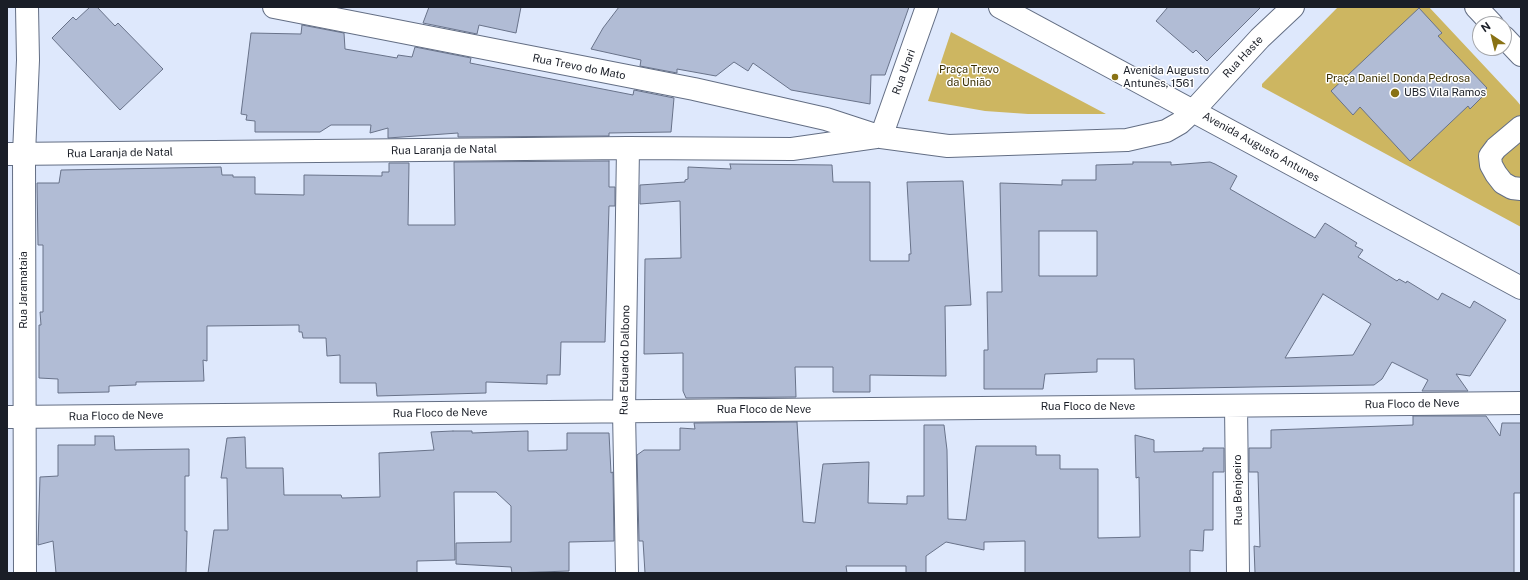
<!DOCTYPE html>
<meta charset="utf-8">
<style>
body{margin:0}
#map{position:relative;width:1528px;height:580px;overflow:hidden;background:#dee8fc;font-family:"Public Sans",sans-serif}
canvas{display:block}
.frame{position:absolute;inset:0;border:8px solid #1a1e27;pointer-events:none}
.north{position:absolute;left:1472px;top:16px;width:40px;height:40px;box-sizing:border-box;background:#fff;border:1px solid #a3a5a9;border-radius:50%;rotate:325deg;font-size:11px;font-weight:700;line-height:16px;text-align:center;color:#1a1e27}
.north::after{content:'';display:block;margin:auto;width:14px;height:18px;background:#897214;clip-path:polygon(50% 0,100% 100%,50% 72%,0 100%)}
</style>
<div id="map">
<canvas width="1528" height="580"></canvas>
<div class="frame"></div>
<div class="north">N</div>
</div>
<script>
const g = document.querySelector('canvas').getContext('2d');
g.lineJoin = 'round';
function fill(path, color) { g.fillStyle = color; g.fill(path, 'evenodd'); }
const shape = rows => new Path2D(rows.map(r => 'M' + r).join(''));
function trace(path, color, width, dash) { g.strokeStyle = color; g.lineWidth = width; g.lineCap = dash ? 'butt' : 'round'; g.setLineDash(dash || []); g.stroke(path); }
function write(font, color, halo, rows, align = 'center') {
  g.font = font + ' "Public Sans",sans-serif'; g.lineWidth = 3; g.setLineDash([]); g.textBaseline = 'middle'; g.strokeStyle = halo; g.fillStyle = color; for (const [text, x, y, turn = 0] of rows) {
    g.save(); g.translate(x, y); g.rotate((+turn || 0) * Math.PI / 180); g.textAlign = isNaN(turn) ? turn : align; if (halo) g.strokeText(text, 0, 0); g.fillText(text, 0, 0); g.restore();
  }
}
fill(shape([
 [1338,7,1429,7,1517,101,1521,106,1521,227,1262,87,1262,84],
 [951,32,1106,114,1028,114,985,111,928,101]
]), '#cdb661');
const building = shape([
 [90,7,97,7,115,26,118,23,163,69,120,110,52,38,73,17,76,20,90,7],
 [429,7,521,7,516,33,479,25,477,34,423,23,429,7],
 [619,7,909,7,885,75,871,75,870,104,791,90,753,63,748,71,734,62,716,76,677,69,677,73,640,66,641,60,591,49,603,28,619,7],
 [1168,7,1261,7,1207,61,1196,50,1193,53,1156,21,1168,7],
 [1419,8,1442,33,1438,36,1487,88,1485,90,1487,92,1470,109,1468,106,1410,161,1360,107,1353,115,1331,91,1419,8],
 [302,25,344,33,345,49,397,58,398,55,412,57,415,47,471,58,470,63,633,95,634,90,674,98,671,132,609,133,609,136,458,137,458,133,388,138,388,128,370,133,371,125,331,125,320,132,255,132,255,121,246,120,247,115,241,114,251,33,301,34,302,25],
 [609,161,609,187,615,187,615,206,609,206,605,342,561,342,560,375,547,375,547,384,486,382,486,393,377,396,376,383,340,383,340,355,327,356,326,338,303,338,302,332,299,332,299,325,207,326,207,361,203,360,204,381,136,382,136,385,109,386,109,392,58,393,58,379,39,378,39,325,41,325,40,312,43,312,43,245,38,245,37,183,59,183,61,170,221,167,222,175,233,175,233,177,255,177,255,194,304,195,304,175,382,176,382,172,389,172,389,163,409,163,408,225,455,225,454,162,609,161],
 [1133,162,1171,162,1171,165,1210,162,1215,164,1237,176,1230,189,1315,238,1325,223,1357,243,1355,246,1363,250,1358,257,1397,281,1399,279,1406,283,1407,281,1438,300,1442,293,1470,308,1474,301,1506,320,1470,376,1456,374,1468,391,1422,391,1428,380,1392,362,1382,379,1374,385,1135,389,1134,359,1097,359,1097,372,1045,374,1043,389,984,389,984,350,988,350,987,292,1002,292,1000,183,1062,185,1062,180,1096,180,1096,165,1133,164,1133,162],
 [1039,231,1097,231,1097,276,1039,276,1039,231],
 [1323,294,1371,324,1353,355,1285,358,1323,294],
 [730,164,832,165,833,182,870,182,870,261,909,261,909,254,911,254,907,182,963,181,971,305,945,306,946,376,870,375,870,392,833,392,833,367,795,367,796,397,686,398,683,391,683,353,644,354,645,259,681,258,680,201,640,204,640,185,685,182,685,180,688,179,688,167,731,169,730,164],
 [1413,416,1486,416,1500,436,1502,423,1521,423,1521,493,1514,493,1514,573,1255,573,1254,546,1260,547,1258,472,1249,472,1249,448,1271,448,1271,430,1413,425,1413,416],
 [797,422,803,522,815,523,823,464,869,462,868,503,907,504,907,496,924,496,924,425,944,425,947,450,948,519,966,520,976,446,1036,446,1036,455,1060,455,1060,469,1098,469,1098,538,1140,537,1139,477,1136,478,1135,435,1154,440,1154,452,1203,451,1203,448,1224,448,1224,472,1213,472,1213,530,1204,530,1203,551,1190,550,1190,573,1025,573,1025,541,984,542,984,550,946,542,926,556,926,573,906,573,906,566,846,566,847,573,645,573,643,541,639,541,637,455,644,450,680,450,680,428,695,429,694,423,797,422],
 [453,431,472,431,472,433,528,431,528,451,567,450,567,433,609,433,611,473,613,472,614,541,569,542,569,571,512,573,511,567,456,564,456,543,511,542,511,506,496,492,454,492,455,560,417,561,417,573,208,573,214,530,228,530,227,478,221,478,227,438,245,437,246,468,283,468,284,495,341,495,342,498,380,497,379,453,434,450,431,432,453,431],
 [95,436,114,436,115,450,189,449,189,476,185,476,185,531,187,531,186,573,56,573,53,541,38,545,40,477,58,476,58,445,95,445,95,436]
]);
fill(building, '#b1bcd5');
trace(building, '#687289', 1);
const minor = shape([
 [274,7,694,89,826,119,881,137,948,146,1127,140,1166,131,1180,123,1194,110,1260,38,1293,7],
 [1000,7,1521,288],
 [1476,7,1492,24],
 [1504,37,1521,55],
 [1521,127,1496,148,1490,156,1491,165,1496,174,1503,183,1512,188,1521,189],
 [881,137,927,7],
 [7,154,628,148,792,149,876,137],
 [1236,406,1238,573],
 [7,417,1521,403],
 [25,573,24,154,28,60,27,7],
 [627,573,624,411,628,148]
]);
trace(minor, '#636e84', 24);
trace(minor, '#fff', 22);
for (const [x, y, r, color] of [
 [1115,77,4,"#897214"],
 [1395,93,5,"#897214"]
]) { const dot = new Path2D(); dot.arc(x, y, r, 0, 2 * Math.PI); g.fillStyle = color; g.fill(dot); trace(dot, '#fff', 1.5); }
write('11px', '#1a1e27', '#fff', [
 ["Rua Haste",1243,57,-47],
 ["Rua Trevo do Mato",579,67,11],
 ["Rua Urari",904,72,-70],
 ["Avenida Augusto Antunes",1261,147,29],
 ["Rua Laranja de Natal",444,150,-1],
 ["Rua Laranja de Natal",120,153,-1],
 ["Rua Jaramataia",24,290,-90],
 ["Rua Eduardo Dalbono",625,360,-89],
 ["Rua Floco de Neve",1412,404,-1],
 ["Rua Floco de Neve",1088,407],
 ["Rua Floco de Neve",764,410],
 ["Rua Floco de Neve",440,413,-1],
 ["Rua Floco de Neve",116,416,-1],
 ["Rua Benjoeiro",1238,490,-91]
]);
write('11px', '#3b3003', '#fff', [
 ["Praça Trevo",969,70],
 ["da União",969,83],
 ["Praça Daniel Donda Pedrosa",1398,79]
]);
write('11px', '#1a1e27', '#fff', [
 ["Avenida Augusto",1123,71],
 ["Antunes, 1561",1123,84],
 ["UBS Vila Ramos",1404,93]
], 'left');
</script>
